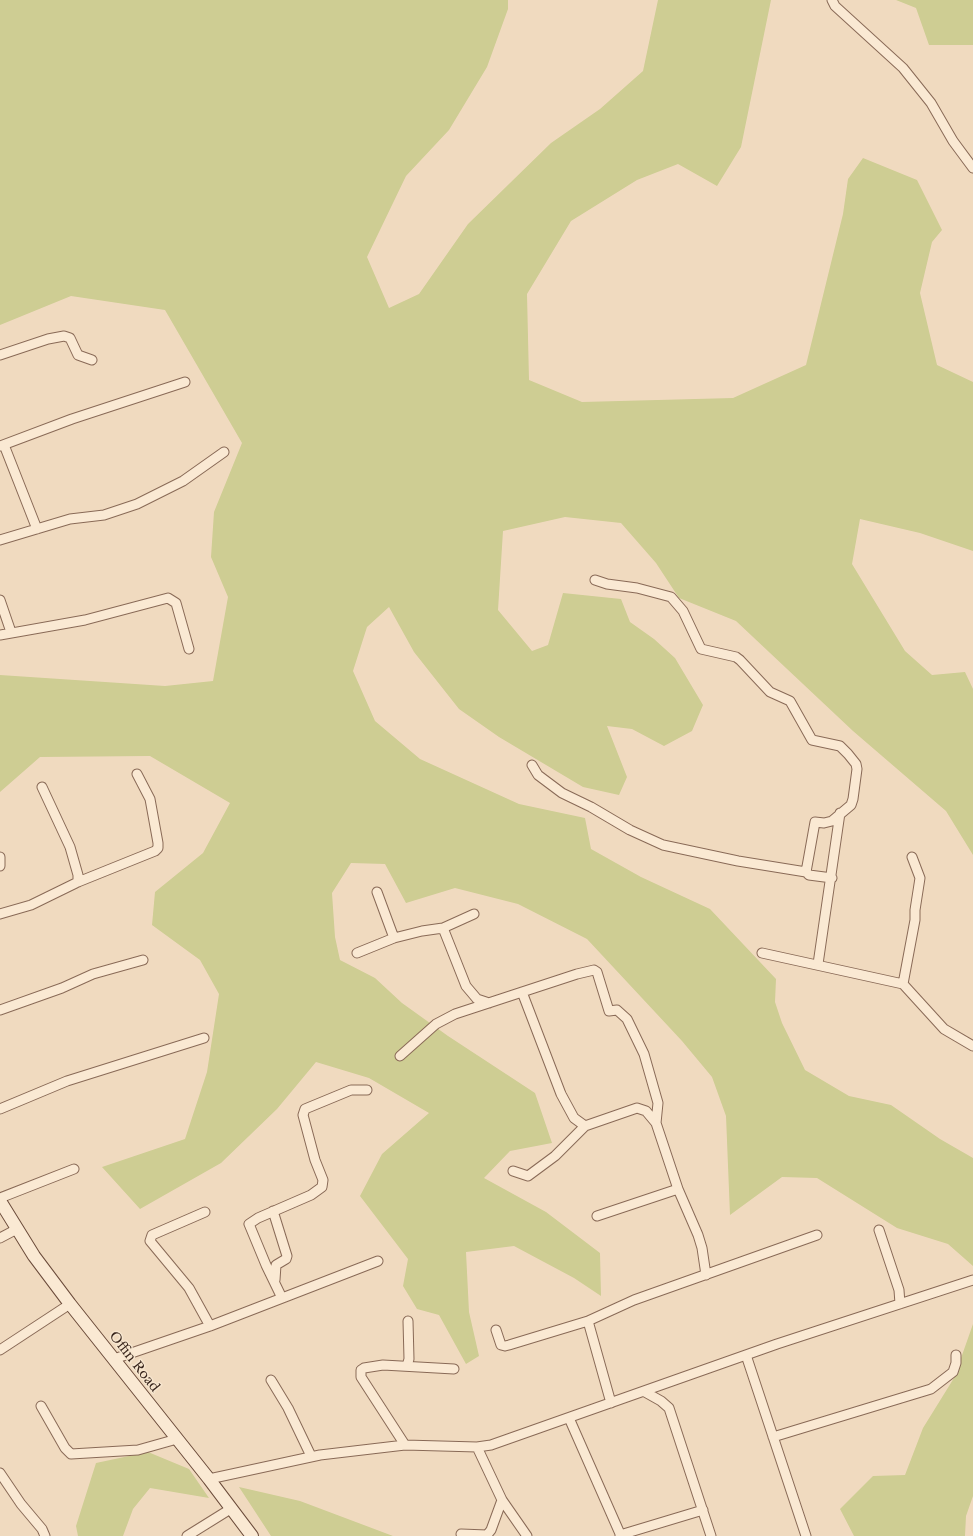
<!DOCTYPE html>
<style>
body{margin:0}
canvas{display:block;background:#f0dabf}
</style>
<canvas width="973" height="1536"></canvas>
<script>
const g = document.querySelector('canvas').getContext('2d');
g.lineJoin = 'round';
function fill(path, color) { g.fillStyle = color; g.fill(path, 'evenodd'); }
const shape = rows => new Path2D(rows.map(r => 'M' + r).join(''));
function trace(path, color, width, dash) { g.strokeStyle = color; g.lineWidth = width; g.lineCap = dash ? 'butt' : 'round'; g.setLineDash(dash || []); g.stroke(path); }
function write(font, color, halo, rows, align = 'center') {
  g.font = font + ' "Libre Baskerville",serif'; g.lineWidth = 3; g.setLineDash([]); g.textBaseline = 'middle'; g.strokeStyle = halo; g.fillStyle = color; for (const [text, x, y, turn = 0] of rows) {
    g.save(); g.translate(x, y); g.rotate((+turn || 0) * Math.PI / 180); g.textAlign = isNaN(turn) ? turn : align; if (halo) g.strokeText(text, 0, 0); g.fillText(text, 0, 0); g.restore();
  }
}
fill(shape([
 [0,0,508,0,508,9,487,67,449,130,406,176,367,257,389,308,419,294,468,224,551,143,600,109,643,71,658,0,771,0,741,147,717,186,678,164,637,180,571,221,527,294,529,380,582,402,733,398,806,365,843,214,848,179,863,158,917,180,942,230,932,242,920,293,937,365,973,382,973,551,920,533,860,519,852,564,905,651,932,675,965,672,973,689,973,855,946,811,853,731,736,621,679,598,656,563,621,523,565,517,503,531,498,610,532,651,548,645,563,593,621,599,630,622,654,639,675,658,703,705,692,731,664,746,632,729,607,726,627,777,619,795,583,787,499,737,459,709,414,652,389,607,367,627,353,671,375,721,420,759,519,804,585,818,591,849,641,877,710,909,776,979,775,1002,782,1023,805,1070,849,1096,891,1105,940,1139,973,1158,973,1266,948,1244,897,1228,817,1178,782,1177,730,1215,726,1116,712,1077,682,1041,587,939,518,904,455,888,406,903,385,864,351,863,332,893,335,937,340,960,375,978,402,1003,448,1036,535,1093,552,1143,510,1151,484,1178,546,1212,600,1253,601,1296,574,1278,514,1246,466,1252,469,1312,479,1356,466,1364,439,1315,417,1309,403,1286,408,1259,360,1196,382,1154,429,1113,369,1078,316,1062,277,1109,221,1163,140,1209,102,1167,185,1139,207,1072,219,994,200,960,152,925,155,892,203,853,230,803,150,756,40,757,0,792,0,675,165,686,213,681,228,597,211,557,214,512,242,443,165,310,71,296,0,325],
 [896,0,973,0,973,45,929,45,916,8],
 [973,1324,973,1496,966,1516,965,1536,854,1536,840,1509,873,1476,905,1475,923,1428,954,1378],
 [148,1452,189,1469,209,1498,150,1488,133,1509,123,1536,78,1536,76,1526,96,1463],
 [239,1487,300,1501,393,1536,271,1536]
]), '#cecd93');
const street = shape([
 [832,0,835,6,903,68,931,103,953,141,973,168],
 [0,355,48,339,64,336,70,338,78,355,92,360],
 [4,445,37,529],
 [0,446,72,419,185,382],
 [0,540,70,519,104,515,137,504,183,481,224,452],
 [595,580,607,584,637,588,671,597,683,611,701,649,736,657,740,660,770,692,790,701,812,740,840,746,848,754,856,764,857,769,853,799,851,805,832,821,824,823,815,822,806,872,809,875,832,878],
 [0,600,11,632],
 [0,635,85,620,168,598,176,603,189,649],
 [532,765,538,775,562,793,591,807,630,830,663,845,738,861,806,872],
 [42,787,70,847,78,875,78,882],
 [0,857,0,866],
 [377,892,394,938],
 [0,914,31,905,78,882,155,851,158,848,158,843,150,799,137,774],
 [443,928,466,986,477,999,489,1003],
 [357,953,394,938,422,931,443,928,474,914],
 [762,953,903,984,944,1029,973,1046],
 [818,964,840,813],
 [903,984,915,920,915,910,920,878,912,857],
 [522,992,561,1094,574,1118,585,1126],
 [0,1010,62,988,93,974,143,960],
 [400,1056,436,1024,455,1014,577,974,594,970,597,972,609,1011,617,1010,627,1019,644,1054,658,1103,656,1123,678,1189,698,1235,702,1248,706,1275],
 [0,1109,67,1081,204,1038],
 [513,1171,528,1176,555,1156,585,1126,637,1108,646,1111,656,1123],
 [0,1198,74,1169],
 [273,1211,287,1256,286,1259,276,1265,275,1280],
 [205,1212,152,1235,150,1241,189,1288,210,1326],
 [597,1216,678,1189],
 [879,1230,899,1290,900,1304],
 [0,1238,17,1229],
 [282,1298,266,1265,249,1224,258,1218,311,1195,322,1187,323,1180,315,1160,303,1115,305,1109,351,1090,367,1090],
 [588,1321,611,1403],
 [496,1330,501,1345,505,1346,509,1345,588,1321,634,1300,817,1235],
 [0,1350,70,1304],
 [746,1355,806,1536],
 [114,1359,210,1326,378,1261],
 [407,1366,409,1359,408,1321],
 [271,1380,288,1408,311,1456],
 [645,1392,661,1401,669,1408,711,1536],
 [41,1406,65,1448,71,1454,138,1450,177,1439],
 [569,1418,621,1536],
 [773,1437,931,1389,953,1372,956,1363,956,1355],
 [405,1445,361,1377,361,1370,364,1368,383,1365,454,1369],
 [477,1447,502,1500,527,1536],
 [0,1473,21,1504,42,1529,45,1536],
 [209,1479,320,1455,405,1445,477,1447,491,1445,777,1344,973,1280],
 [461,1534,487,1535,491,1530,502,1500],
 [620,1535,703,1510],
 [187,1536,232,1508]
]);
const secondary = shape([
 [0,1201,34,1256,70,1304,209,1479,252,1536]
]);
trace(street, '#896a57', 11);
trace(secondary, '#6b4b3a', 14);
trace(street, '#fae9d3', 9);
trace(secondary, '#fae9d3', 12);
write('13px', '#38251c', '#f7e6cf', [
 ["Offin Road",134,1362,52]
]);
</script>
